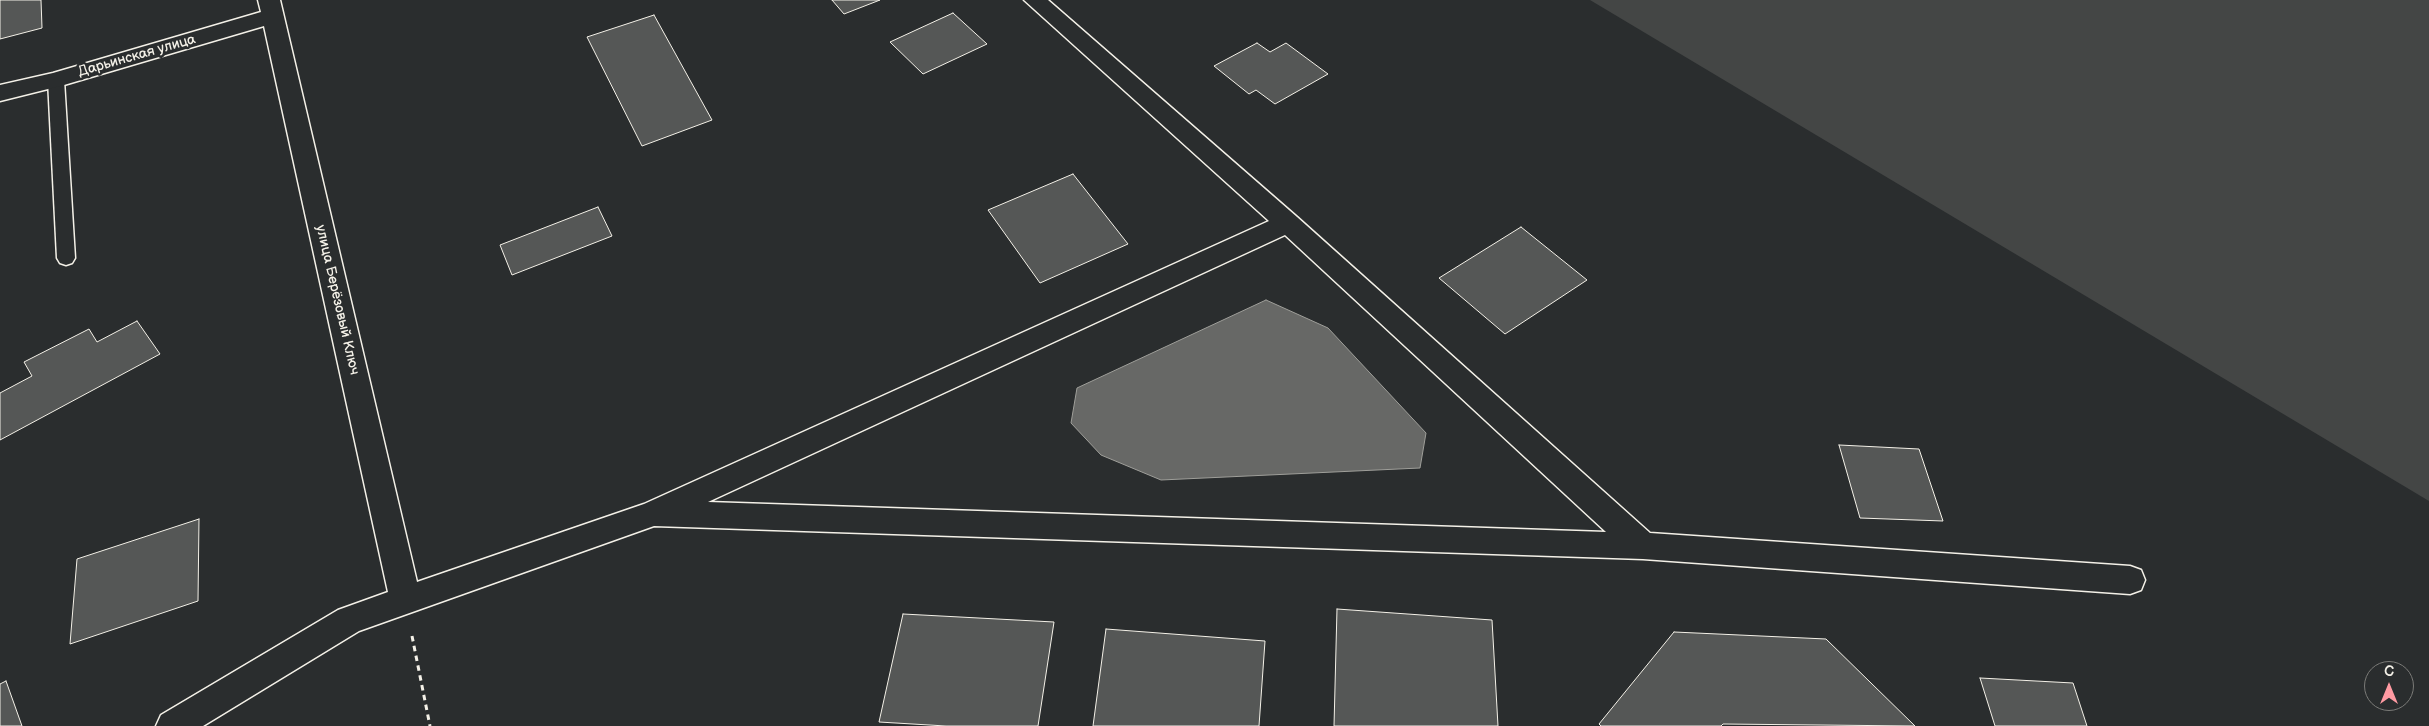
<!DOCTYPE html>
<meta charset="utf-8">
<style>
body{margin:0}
#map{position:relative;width:2429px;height:726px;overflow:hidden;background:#2a2d2e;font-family:"Balsamiq Sans",sans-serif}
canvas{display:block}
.north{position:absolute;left:2364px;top:661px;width:50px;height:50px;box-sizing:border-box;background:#2a2d2e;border:1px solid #7b7b78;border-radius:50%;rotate:0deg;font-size:14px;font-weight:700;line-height:20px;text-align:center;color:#f4f1e8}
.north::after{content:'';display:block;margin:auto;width:18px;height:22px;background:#ff9aa2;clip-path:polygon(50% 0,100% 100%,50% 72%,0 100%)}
</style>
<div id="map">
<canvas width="2429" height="726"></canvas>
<div class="north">С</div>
</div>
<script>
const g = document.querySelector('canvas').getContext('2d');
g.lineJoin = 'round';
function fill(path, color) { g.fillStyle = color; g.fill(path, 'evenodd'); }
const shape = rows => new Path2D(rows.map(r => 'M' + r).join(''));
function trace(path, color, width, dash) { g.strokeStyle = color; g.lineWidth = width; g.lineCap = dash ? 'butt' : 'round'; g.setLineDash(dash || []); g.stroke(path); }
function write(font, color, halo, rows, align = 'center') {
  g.font = font + ' "Balsamiq Sans",sans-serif'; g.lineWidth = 5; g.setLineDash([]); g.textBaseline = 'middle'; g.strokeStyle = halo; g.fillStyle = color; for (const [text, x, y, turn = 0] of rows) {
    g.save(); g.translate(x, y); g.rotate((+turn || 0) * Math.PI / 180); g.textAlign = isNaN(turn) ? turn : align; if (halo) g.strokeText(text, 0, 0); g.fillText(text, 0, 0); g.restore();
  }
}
fill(shape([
 [1590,0,2429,0,2429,501]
]), '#444645');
const water = shape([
 [1266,300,1328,328,1426,433,1420,468,1161,480,1101,455,1071,423,1077,388,1266,300]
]);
fill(water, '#676866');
trace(water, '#9f9f9a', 1);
const building = shape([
 [0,0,41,0,42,28,0,39,0,0],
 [832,0,880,0,844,14,832,0],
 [953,13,987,44,923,74,890,42,953,13],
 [654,15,712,120,642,146,587,37,654,15],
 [1257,43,1270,52,1286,43,1328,74,1275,104,1256,90,1249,94,1214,66,1257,43],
 [1073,174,1128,244,1040,283,988,210,1073,174],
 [598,207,612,236,512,275,500,245,598,207],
 [1521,227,1587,280,1505,334,1439,278,1521,227],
 [137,321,160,354,0,440,0,393,32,376,24,362,89,329,97,342,137,321],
 [1839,445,1919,449,1943,521,1860,518,1839,445],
 [199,519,198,601,70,644,77,559,199,519],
 [1337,609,1492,620,1498,726,1334,726,1337,609],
 [903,614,1054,622,1038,726,946,726,879,722,903,614],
 [1106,629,1265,641,1259,726,1093,726,1106,629],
 [1674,632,1826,639,1915,726,1723,724,1721,726,1601,726,1599,724,1674,632],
 [1980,678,2073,683,2087,726,1995,726,1980,678],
 [6,681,22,726,0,726,0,684,6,681]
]);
fill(building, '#555756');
trace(building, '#f4f1e8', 1);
const lane = shape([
 [56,75,62,76,64,80,75,258,72,263,66,265,60,263,57,258,48,80,50,76,56,75]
]);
const street = shape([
 [258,0,280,0,417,582,644,504,1269,221,1024,0,1048,0,1297,217,1650,533,2130,566,2141,570,2145,580,2141,590,2130,594,1643,559,654,526,359,631,203,726,156,726,161,715,338,610,388,592,264,26,64,85,0,101,0,85,53,73,261,12,258,0],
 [1285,235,1606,532,708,502,1285,235]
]);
trace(lane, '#f4f1e8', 3);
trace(street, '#f4f1e8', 3);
trace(shape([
 [412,636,430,726]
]), '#f4f1e8', 3, [5.5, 4.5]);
fill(lane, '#2a2d2e');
fill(street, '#2a2d2e');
write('14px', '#f4f1e8', '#2a2d2e', [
 ["Дарьинская улица",137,56,-16],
 ["улица Берёзовый Ключ",337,300,77]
]);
</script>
